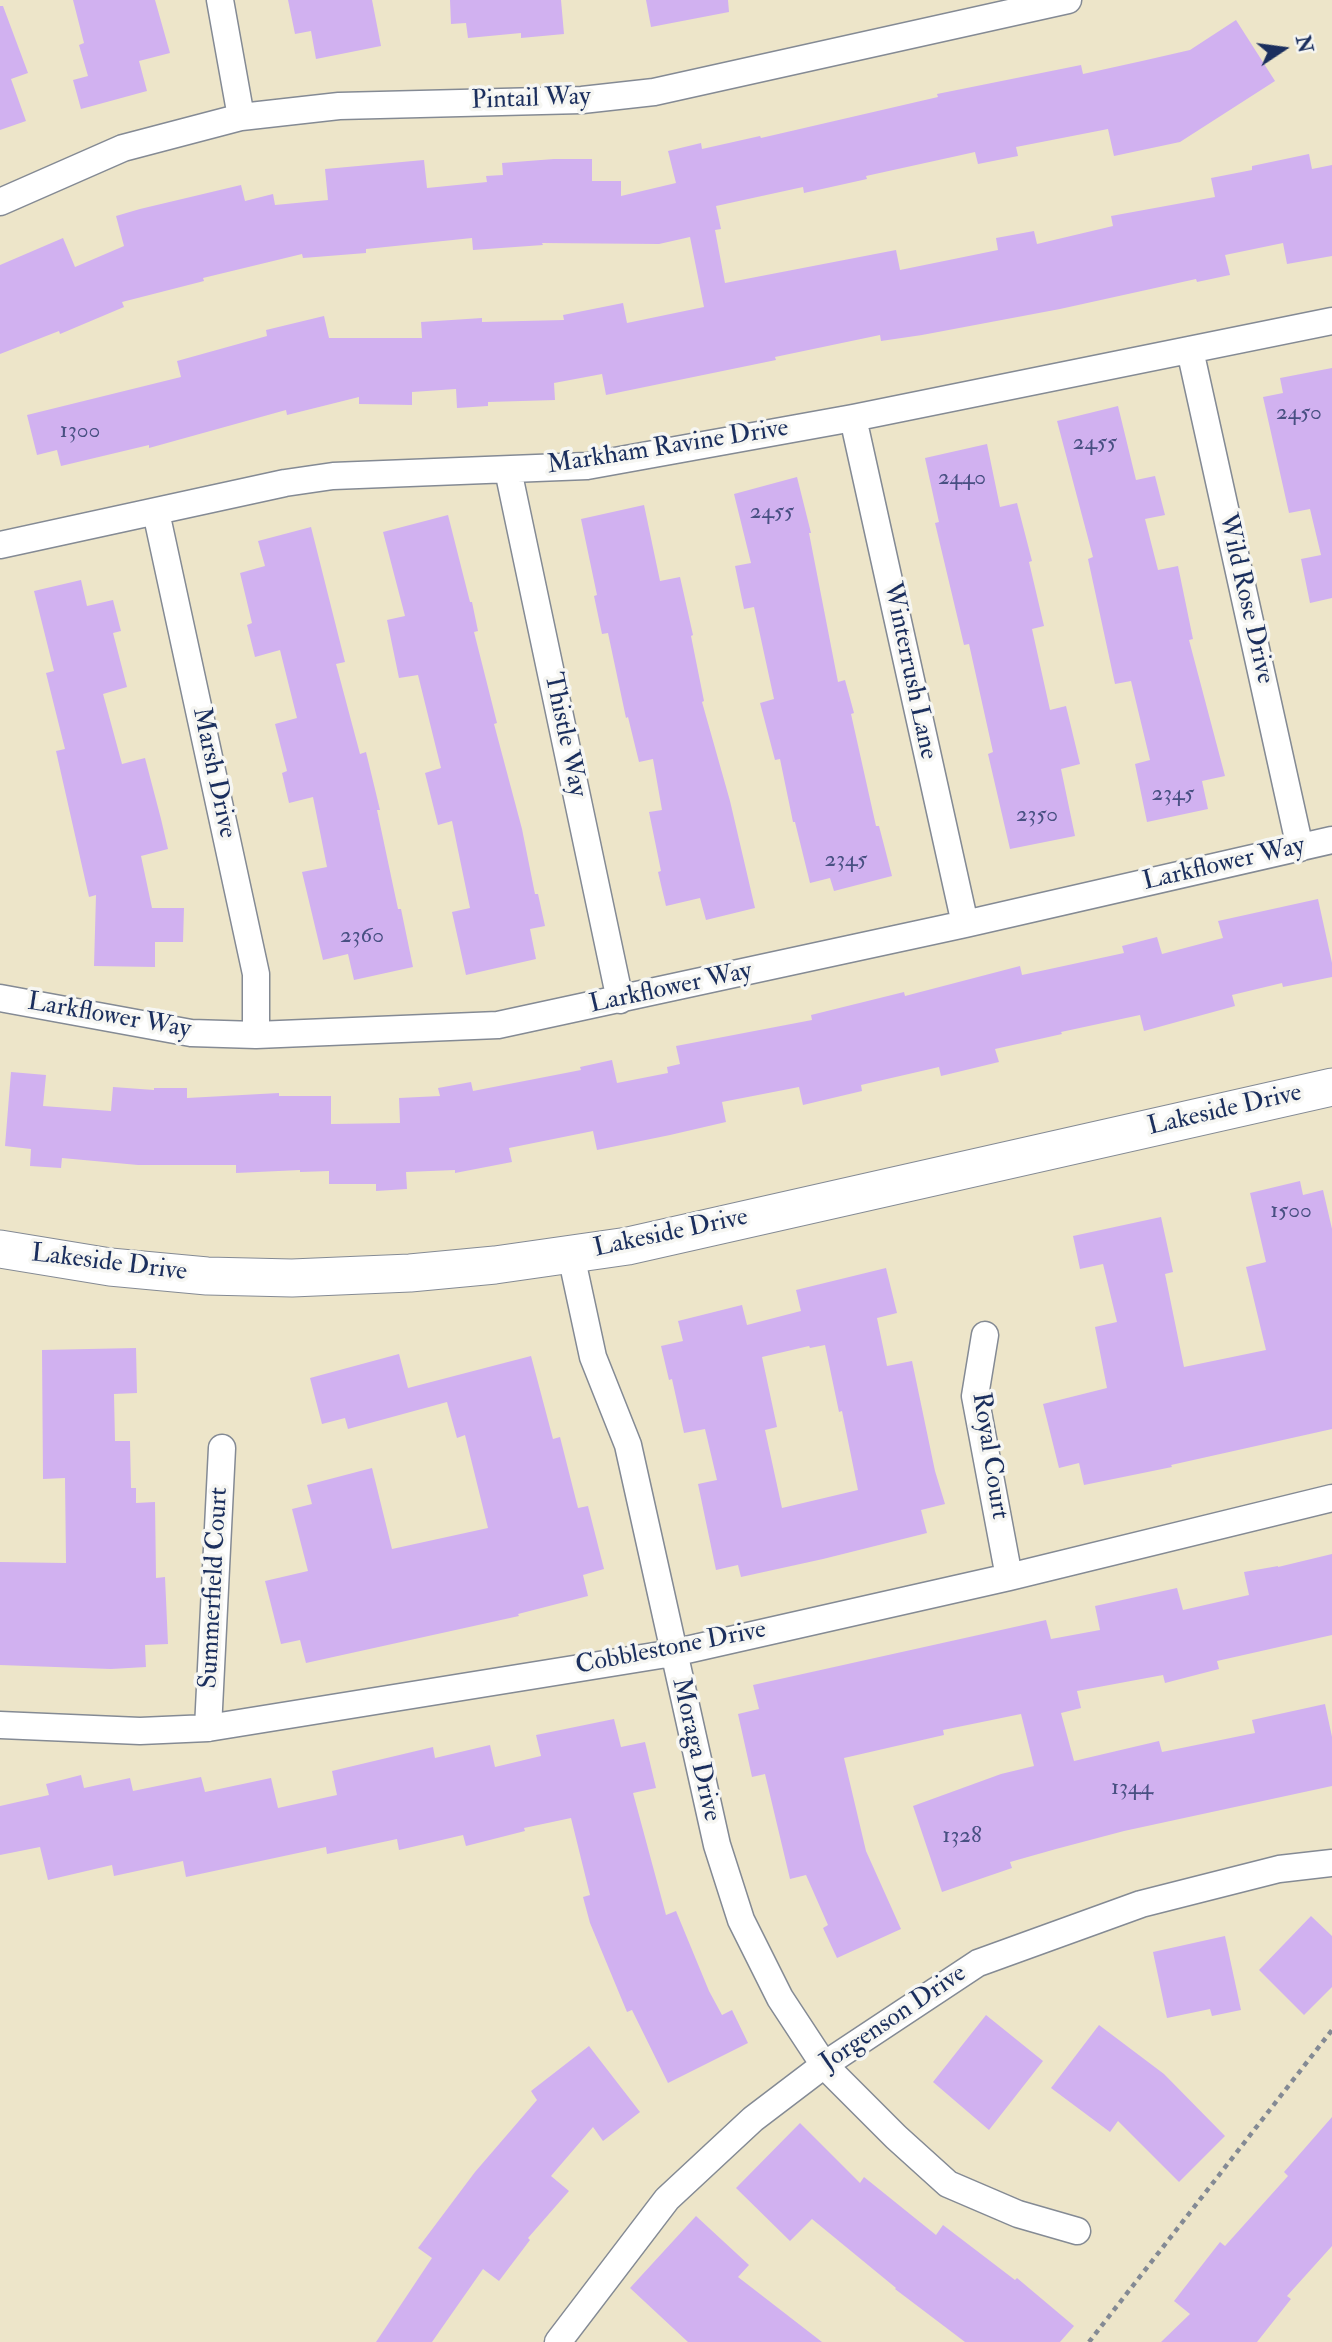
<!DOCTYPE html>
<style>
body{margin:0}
#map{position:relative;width:1332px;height:2342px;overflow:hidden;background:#ede5c9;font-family:"IM FELL Double Pica",serif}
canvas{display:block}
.north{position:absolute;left:1248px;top:14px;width:70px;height:70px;-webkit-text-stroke:5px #f6f6f2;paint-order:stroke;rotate:77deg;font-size:19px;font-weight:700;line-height:28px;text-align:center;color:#1b2f5e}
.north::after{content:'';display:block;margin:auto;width:24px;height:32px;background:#1b2f5e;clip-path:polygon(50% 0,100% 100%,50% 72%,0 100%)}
</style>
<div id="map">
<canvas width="1332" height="2342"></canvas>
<div class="north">N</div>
</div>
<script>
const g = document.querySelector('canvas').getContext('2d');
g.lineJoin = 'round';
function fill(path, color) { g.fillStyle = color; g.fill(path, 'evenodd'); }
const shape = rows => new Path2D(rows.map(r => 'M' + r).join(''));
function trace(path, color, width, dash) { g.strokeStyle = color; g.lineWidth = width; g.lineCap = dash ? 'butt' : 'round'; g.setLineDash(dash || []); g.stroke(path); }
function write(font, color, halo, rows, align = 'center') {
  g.font = font + ' "IM FELL Double Pica",serif'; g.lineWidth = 7; g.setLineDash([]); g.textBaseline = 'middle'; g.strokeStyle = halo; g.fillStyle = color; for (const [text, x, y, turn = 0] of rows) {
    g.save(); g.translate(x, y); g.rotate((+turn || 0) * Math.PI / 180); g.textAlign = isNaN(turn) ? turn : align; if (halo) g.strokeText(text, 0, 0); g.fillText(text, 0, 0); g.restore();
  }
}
fill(shape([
 [73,0,155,0,170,53,139,61,147,91,81,109,73,80,88,76,79,45,84,43],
 [288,0,372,0,381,46,316,59,311,31,295,34],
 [450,0,561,0,564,34,521,38,521,33,468,38,466,23,451,24],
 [646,0,728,0,729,12,651,27],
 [0,6,3,6,28,73,11,79,26,121,0,130],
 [1236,20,1275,81,1180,142,1114,156,1108,129,1016,147,1018,156,978,164,975,152,866,176,867,179,804,193,803,187,716,206,721,229,715,230,725,283,896,250,900,270,998,250,996,238,1034,231,1037,244,1113,226,1111,216,1215,197,1211,178,1252,170,1252,166,1309,154,1312,169,1332,165,1332,256,1287,264,1283,243,1225,255,1230,275,1197,282,1196,279,1060,309,922,335,881,341,880,335,775,357,776,360,606,395,602,374,554,383,555,400,488,402,488,406,457,408,456,389,412,392,412,405,359,404,359,397,287,415,286,410,149,448,149,445,61,466,57,450,37,455,27,415,181,377,177,361,267,336,266,330,324,316,329,338,422,338,421,322,482,318,482,322,564,320,563,315,623,303,627,323,704,307,690,237,659,244,542,243,543,245,473,250,472,238,366,249,366,253,303,258,302,254,203,278,204,281,122,302,124,307,60,334,59,331,0,354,0,265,63,238,75,267,124,246,116,216,140,209,241,185,245,201,273,194,275,205,328,200,325,169,424,160,427,188,487,182,486,176,503,175,502,163,554,159,592,159,592,181,621,181,621,196,676,183,668,151,701,143,702,149,760,136,761,138,938,97,937,94,1081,65,1083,74,1142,61,1190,50],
 [1332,368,1332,598,1310,603,1301,559,1321,555,1310,509,1289,513,1263,397,1283,393,1280,378],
 [1118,406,1136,480,1155,476,1165,515,1145,519,1158,570,1178,566,1193,639,1189,640,1225,776,1202,781,1208,809,1147,822,1135,764,1150,760,1131,681,1115,684,1088,559,1093,557,1057,421],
 [987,444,1000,507,1017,503,1032,561,1029,562,1044,626,1032,629,1050,710,1066,706,1080,764,1061,769,1075,836,1010,849,988,754,993,752,969,644,964,645,935,523,939,522,925,458],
 [797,477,811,533,809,533,838,682,845,680,854,713,851,714,876,826,879,826,892,876,834,891,830,878,810,883,795,822,793,822,780,759,775,760,760,703,774,699,754,607,744,609,735,566,751,563,734,494],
 [644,505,660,581,680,577,693,635,691,636,704,701,702,702,730,801,755,908,706,920,700,898,666,906,658,872,661,871,649,812,662,810,653,759,639,762,628,717,626,718,608,633,602,634,594,596,597,595,581,519],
 [448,515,470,602,472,602,478,631,474,632,497,723,494,724,522,829,535,894,538,894,545,926,530,929,536,959,466,975,452,912,470,908,452,821,438,825,425,773,441,768,418,675,399,678,387,620,405,616,383,532],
 [311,527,345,662,336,664,360,754,366,752,380,810,377,810,398,909,401,909,413,967,354,980,348,954,323,960,302,872,327,867,313,797,289,803,282,773,287,771,275,724,297,718,280,650,255,657,247,625,252,623,240,573,265,566,258,541],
 [81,580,87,606,113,600,121,631,113,633,127,687,103,694,122,764,145,758,161,819,168,849,141,856,152,908,184,908,183,942,155,942,155,967,94,966,96,895,89,897,56,751,65,749,46,673,54,671,34,591],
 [1318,899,1332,963,1332,977,1283,987,1282,983,1232,995,1235,1006,1144,1031,1140,1015,1061,1032,1062,1034,995,1049,999,1062,941,1076,939,1067,861,1085,862,1091,803,1105,799,1087,722,1102,726,1122,670,1135,597,1150,593,1131,509,1148,512,1162,455,1173,455,1170,406,1172,407,1189,376,1191,376,1184,329,1184,329,1171,300,1172,300,1170,236,1173,236,1165,138,1165,62,1158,61,1168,30,1166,31,1149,5,1146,11,1072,46,1075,43,1106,111,1111,113,1087,154,1090,154,1088,187,1088,187,1098,279,1093,279,1096,331,1096,331,1124,400,1123,399,1098,440,1096,438,1088,471,1082,473,1091,581,1070,580,1067,612,1060,617,1083,668,1073,667,1067,680,1064,676,1046,812,1020,811,1015,904,992,905,996,1020,966,1022,975,1124,953,1122,946,1157,937,1162,954,1223,938,1218,921],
 [1300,1181,1303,1195,1323,1190,1332,1229,1332,1429,1171,1465,1172,1467,1084,1485,1079,1463,1059,1468,1043,1404,1107,1388,1095,1327,1117,1322,1103,1264,1080,1269,1073,1236,1161,1217,1173,1272,1165,1274,1184,1367,1266,1350,1246,1267,1266,1262,1250,1193],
 [886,1268,897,1313,877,1318,887,1366,912,1361,935,1471,945,1504,921,1510,927,1533,823,1559,741,1577,738,1565,716,1570,698,1484,717,1480,705,1429,684,1433,672,1379,669,1380,661,1346,683,1341,678,1321,742,1305,747,1325,801,1311,796,1290],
 [825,1345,839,1412,842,1411,858,1490,782,1508,765,1430,777,1427,762,1357,809,1346,810,1348],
 [136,1348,137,1393,114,1394,115,1441,130,1441,131,1488,136,1488,136,1503,155,1502,156,1578,165,1577,168,1644,145,1645,146,1667,111,1669,0,1665,0,1562,66,1563,65,1478,43,1479,42,1350],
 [399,1354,408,1388,531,1356,553,1439,560,1437,578,1508,588,1506,604,1569,583,1575,588,1596,518,1614,519,1616,306,1663,300,1640,281,1644,265,1581,308,1571,292,1509,312,1504,307,1485,372,1468,392,1549,488,1528,465,1435,457,1438,447,1402,348,1429,345,1418,322,1424,310,1378],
 [1332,1554,1332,1635,1217,1661,1219,1669,1165,1683,1163,1675,1077,1691,1081,1708,1061,1713,1074,1761,1159,1741,1162,1752,1255,1733,1252,1720,1325,1704,1332,1737,1332,1786,1124,1831,1056,1849,1010,1862,1012,1868,942,1892,913,1806,1001,1774,1034,1766,1021,1714,943,1730,944,1735,844,1758,866,1851,901,1929,837,1958,823,1928,828,1925,806,1875,790,1879,765,1774,752,1777,738,1714,759,1709,753,1685,1046,1620,1051,1639,1100,1630,1095,1606,1177,1588,1183,1610,1249,1595,1244,1572,1278,1566,1278,1567],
 [614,1719,621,1747,645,1742,656,1788,633,1793,666,1915,676,1911,709,1991,722,2015,732,2010,748,2043,668,2083,632,2010,627,2012,590,1923,583,1897,590,1895,571,1818,524,1828,525,1831,466,1846,463,1835,399,1850,397,1839,327,1854,326,1847,186,1877,183,1861,114,1876,112,1865,48,1880,40,1847,0,1855,0,1806,49,1795,46,1784,81,1775,84,1788,130,1778,133,1791,201,1777,205,1792,271,1778,278,1808,337,1795,332,1771,433,1747,435,1758,490,1745,495,1767,541,1756,536,1735],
 [1311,1916,1332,1936,1332,1987,1304,2015,1259,1970],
 [1225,1936,1241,2010,1212,2016,1210,2009,1167,2018,1153,1952],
 [986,2015,1043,2061,989,2130,933,2082],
 [1099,2025,1164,2074,1225,2136,1179,2182,1118,2121,1110,2132,1051,2088],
 [589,2046,640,2112,603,2141,593,2127,551,2176,569,2191,528,2238,530,2240,499,2281,483,2269,432,2342,376,2342,432,2258,418,2248,475,2172,537,2100,531,2091],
 [1332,2117,1332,2246,1287,2296,1291,2299,1257,2342,1161,2342,1190,2314,1174,2301,1220,2242,1225,2246,1288,2176,1284,2172],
 [800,2123,860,2183,864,2177,936,2235,943,2225,1015,2280,1017,2278,1074,2326,1060,2342,965,2342,895,2289,896,2288,812,2219,790,2241,736,2188],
 [696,2216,749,2265,738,2277,822,2342,688,2342,630,2288]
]), '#d1b1f0');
const street = shape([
 [220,0,241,117],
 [0,202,123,148,241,117,339,106,582,100,654,92,1068,0],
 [1190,350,1300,848],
 [853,418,965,924],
 [508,470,620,1000],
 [156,512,256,974,256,1035],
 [0,545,285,483,333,476,587,466,853,418,1332,321],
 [0,998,191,1033,256,1035,498,1025,965,924,1332,840],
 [571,1255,593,1357,628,1445,717,1845,741,1920,780,1998,824,2065,896,2137,948,2184,1018,2214,1077,2231],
 [985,1335,975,1396,1009,1577],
 [0,1725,140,1731,208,1728,673,1653,1009,1577,1332,1498],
 [208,1728,222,1448],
 [558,2342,667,2199,753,2119,824,2065,978,1963,1141,1904,1279,1869,1332,1863]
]);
const secondary = shape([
 [0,1249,110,1267,207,1276,292,1278,410,1273,495,1265,628,1246,1332,1087]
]);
trace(street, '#848a94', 29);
trace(secondary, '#848a94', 39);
trace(shape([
 [1089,2342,1332,2030]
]), '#848a94', 4.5, [5, 5]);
trace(street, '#fff', 26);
trace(secondary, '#fff', 37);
write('23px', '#485082', null, [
 ["2450",1299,414],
 ["1300",80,432],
 ["2455",1095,444],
 ["2440",962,479],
 ["2455",772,513],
 ["2345",1173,795],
 ["2350",1037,816],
 ["2345",846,861],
 ["2360",362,937],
 ["1500",1291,1212],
 ["1344",1132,1789],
 ["1328",962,1837]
]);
write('26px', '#1b2f5e', '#f6f6f2', [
 ["Pintail Way",531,100,-2],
 ["Markham Ravine Drive",668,448,-9],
 ["Wild Rose Drive",1245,599,77],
 ["Winterrush Lane",909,671,78],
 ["Thistle Way",564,735,78],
 ["Marsh Drive",213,773,78],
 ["Larkflower Way",1224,865,-13],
 ["Larkflower Way",671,989,-12],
 ["Larkflower Way",109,1017,10],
 ["Lakeside Drive",1225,1111,-13],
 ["Lakeside Drive",671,1234,-12],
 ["Lakeside Drive",109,1264,7],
 ["Royal Court",989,1456,81],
 ["Summerfield Court",215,1588,-87],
 ["Cobblestone Drive",671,1649,-11],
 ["Moraga Drive",695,1750,77],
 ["Jorgenson Drive",894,2019,-34]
]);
</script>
